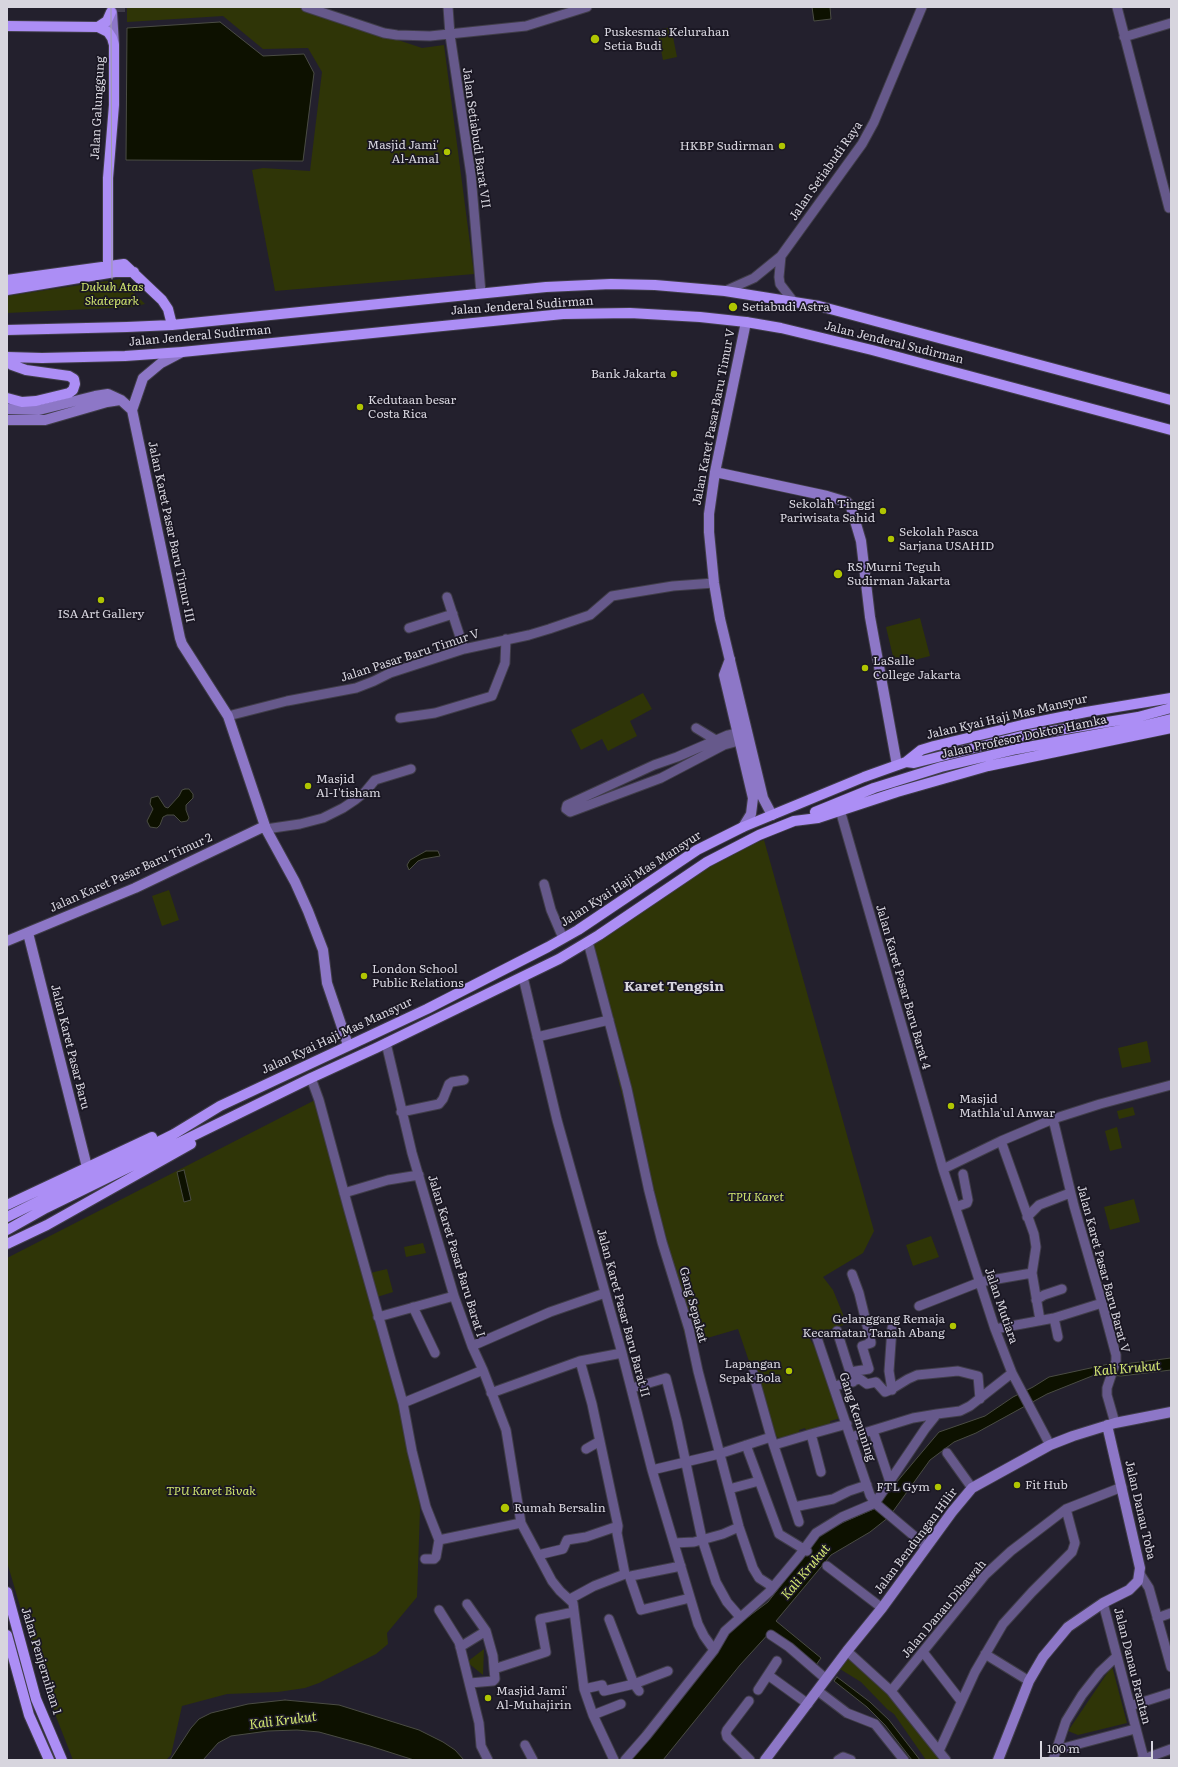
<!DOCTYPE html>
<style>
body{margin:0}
#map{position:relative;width:1178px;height:1767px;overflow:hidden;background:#23202d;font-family:Literata,serif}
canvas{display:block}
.frame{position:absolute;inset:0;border:8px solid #d7d5de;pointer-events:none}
.scale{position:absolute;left:1040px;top:1741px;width:113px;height:18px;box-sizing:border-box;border:2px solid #d7d5de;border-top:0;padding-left:5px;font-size:12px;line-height:14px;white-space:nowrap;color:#d7d5de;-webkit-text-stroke:3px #1a1723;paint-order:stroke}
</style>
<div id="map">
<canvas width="1178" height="1767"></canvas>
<div class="frame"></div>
<div class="scale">100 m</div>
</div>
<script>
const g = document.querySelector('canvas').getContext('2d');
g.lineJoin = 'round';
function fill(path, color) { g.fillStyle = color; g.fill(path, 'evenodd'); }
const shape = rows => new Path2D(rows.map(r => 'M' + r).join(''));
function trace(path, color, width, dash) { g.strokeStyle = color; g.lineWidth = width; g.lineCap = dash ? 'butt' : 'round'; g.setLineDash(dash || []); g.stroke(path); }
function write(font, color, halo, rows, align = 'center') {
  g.font = font + ' Literata,serif'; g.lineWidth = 3.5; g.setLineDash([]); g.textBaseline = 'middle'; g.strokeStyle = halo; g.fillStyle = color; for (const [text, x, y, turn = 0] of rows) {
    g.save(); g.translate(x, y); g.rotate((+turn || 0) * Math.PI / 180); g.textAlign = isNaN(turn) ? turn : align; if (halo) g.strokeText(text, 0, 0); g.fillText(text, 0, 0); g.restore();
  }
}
fill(shape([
 [127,7,299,7,422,48,444,45,474,274,275,291,252,170,263,168,310,171,322,72,308,48,263,49,223,16,127,22],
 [671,27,677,57,663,60,657,30],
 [120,279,145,304,132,307,7,313,7,296],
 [920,618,930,656,895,665,886,627],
 [643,693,652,709,630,721,637,736,608,751,602,739,581,750,571,730],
 [764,840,874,1231,863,1253,823,1277,833,1290,847,1324,808,1336,824,1362,841,1418,830,1421,831,1426,807,1433,805,1428,799,1430,800,1434,783,1439,783,1437,778,1438,773,1432,738,1329,687,1344,620,1087,585,939,715,856],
 [169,890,179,920,162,926,152,896],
 [1147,1041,1151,1062,1122,1068,1118,1048],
 [317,1099,400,1408,419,1492,420,1510,417,1597,387,1633,388,1644,376,1654,319,1683,305,1688,278,1692,227,1694,182,1706,171,1755,166,1760,73,1760,41,1678,7,1562,7,1258],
 [1133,1107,1135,1115,1119,1119,1117,1111],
 [1117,1127,1122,1148,1110,1151,1105,1131],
 [1134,1199,1140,1222,1110,1230,1104,1207],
 [931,1236,939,1257,913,1266,906,1245],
 [423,1243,426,1253,406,1257,404,1247],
 [387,1269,393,1292,377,1297,370,1273],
 [484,1649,483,1675,467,1662],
 [849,1657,885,1688,944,1760,926,1760,894,1714,887,1709,861,1682,840,1669],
 [1112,1666,1127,1723,1078,1735,1068,1731]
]), '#2f3507');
const water = shape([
 [812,7,830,7,831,19,814,21,812,7],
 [220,22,263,56,304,54,314,73,303,161,126,160,127,28,220,22],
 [185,789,189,789,193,794,193,798,186,805,186,810,189,818,187,821,181,822,174,815,167,815,163,817,160,825,157,828,150,827,147,821,153,809,150,804,151,798,158,796,165,807,168,808,179,796,182,790,185,789],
 [426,851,438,851,440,856,423,859,418,861,409,870,407,865,410,860,426,851],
 [184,1170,191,1200,184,1202,177,1172,184,1170],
 [1171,1358,1171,1370,1121,1376,1097,1374,1047,1394,976,1433,954,1442,930,1460,889,1517,870,1532,831,1555,776,1621,821,1658,816,1665,771,1631,740,1665,663,1760,628,1760,722,1642,736,1626,768,1602,823,1531,874,1509,939,1432,985,1416,1013,1397,1033,1387,1049,1377,1109,1364,1124,1364,1171,1358],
 [837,1677,870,1702,889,1720,920,1760,912,1760,885,1725,867,1707,834,1681,837,1677],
 [285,1700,339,1705,419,1730,443,1742,455,1750,464,1760,414,1760,370,1746,319,1732,297,1730,268,1731,231,1736,218,1743,203,1760,170,1760,191,1728,199,1719,211,1713,248,1704,285,1700]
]);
fill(water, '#0d1100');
trace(water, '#4a4c43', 1);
trace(shape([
 [120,12,120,7]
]), '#3e3b48', 10, [10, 5]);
const street = shape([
 [306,7,384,33,397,35,430,36,526,26,587,7],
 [448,7,450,35,471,175,481,293],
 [1117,7,1169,208,1171,207],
 [1124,37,1171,23],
 [781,256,779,277,780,284,793,301],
 [725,291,754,278,781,256,862,144,874,122,922,7],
 [447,597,464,649],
 [409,628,453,614],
 [228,716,287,701,356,688,374,681,390,673,464,649,529,635,549,629,590,615,612,596,673,586,714,583],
 [400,718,435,713,492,696,505,663,506,639],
 [696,728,719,742],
 [744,731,728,735,677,757,654,765,567,805,566,809,570,812,661,778,724,745,746,739],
 [840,810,943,1169,995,1329,1012,1373,1050,1445],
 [266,829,300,824,323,818,343,808,355,800,365,792,375,780,411,769],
 [544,884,551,910,563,938],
 [588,942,627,1089,649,1191,662,1242,689,1329,698,1371,739,1527,753,1568,759,1578,773,1587],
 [523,977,557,1120,622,1353,652,1470,698,1624,704,1636,714,1650],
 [537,1037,609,1020],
 [386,1043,412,1153,454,1296,472,1346,483,1370,506,1430,521,1523,552,1581,560,1591,573,1603,584,1689,593,1715,614,1760],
 [311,1078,319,1100,348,1207,403,1403,412,1451,426,1507,439,1540,436,1557,434,1559,425,1559],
 [401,1112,439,1104,443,1099,449,1084,452,1082,464,1080],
 [1053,1119,1074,1206,1102,1303,1116,1355,1116,1361,1107,1388,1107,1395,1115,1423],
 [1001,1141,1034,1234,1036,1247,1032,1273,1040,1320],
 [943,1169,1001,1141,1053,1119,1100,1104,1171,1085],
 [344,1193,388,1180,419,1175],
 [956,1207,967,1203,968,1200,963,1174],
 [1027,1217,1039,1205,1070,1193],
 [852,1274,859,1293,871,1342,871,1343,862,1346,869,1369,850,1372,853,1382],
 [1036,1300,1044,1295,1062,1289],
 [919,1306,980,1282,1032,1273],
 [413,1307,435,1353],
 [378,1317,454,1296],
 [1054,1318,1058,1337],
 [995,1329,1054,1318,1102,1303],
 [837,1331,850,1372],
 [817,1338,870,1495,875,1503,926,1546],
 [472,1346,550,1312,605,1293],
 [753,1373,771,1437,799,1522],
 [835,1386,860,1379,867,1384,876,1382,885,1392,890,1390,908,1379,917,1375,958,1371,978,1376,980,1399],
 [632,1388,666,1378,677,1421,702,1539,716,1582,727,1602,740,1617],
 [892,1390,889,1371,892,1328],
 [491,1393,580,1361,622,1353],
 [403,1403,483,1370],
 [873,1431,890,1482],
 [811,1434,847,1424],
 [851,1437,913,1418,937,1414],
 [746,1445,779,1534,807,1551],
 [774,1445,811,1434,821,1472],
 [586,1449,600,1441],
 [947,1453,972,1488],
 [652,1470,719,1454,771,1437],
 [729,1489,759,1481],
 [794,1507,833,1499,849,1491,867,1485],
 [439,1540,521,1523],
 [674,1543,694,1542,723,1534,739,1527],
 [538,1555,563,1549,567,1540,586,1537,618,1526],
 [681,1566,631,1576,630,1578,641,1610,690,1598],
 [827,1566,882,1608],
 [1140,1574,1149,1588,1171,1667],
 [570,1599,594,1586,625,1574,617,1533,618,1526,592,1404,580,1361],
 [1103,1603,1144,1759],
 [467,1604,486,1631,493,1656,494,1669,495,1679,493,1681,470,1683],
 [439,1610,459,1642,479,1723,481,1746,488,1760],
 [1157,1618,1171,1613],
 [609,1619,634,1684,639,1691],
 [771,1635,789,1647,826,1679],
 [460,1647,486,1631],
 [847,1651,891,1691,946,1760],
 [923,1652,961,1701],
 [985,1654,1029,1681],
 [494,1669,546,1652,540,1619,574,1612],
 [768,1675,808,1704],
 [584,1689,602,1685,604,1691,634,1684,668,1671],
 [758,1690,777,1661],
 [818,1691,847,1713,875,1724,904,1760],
 [891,1691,985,1575,1011,1551,1066,1509,1122,1487],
 [749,1701,727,1730,726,1733,727,1737,750,1760],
 [1130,1706,1171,1693],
 [593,1715,621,1704],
 [525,1745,533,1760],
 [1056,1750,1135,1729],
 [939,1751,975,1672,1003,1624,1032,1592,1072,1552,1075,1543,1066,1509],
 [625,1760,646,1736,714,1650,725,1631,769,1592,799,1556,816,1533,842,1517,875,1503,925,1429,937,1414,960,1411,970,1406,1012,1373],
 [838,1760,843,1757,851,1760],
 [1053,1760,1066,1721,1082,1695,1100,1672,1116,1657],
 [1141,1760,1171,1749]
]);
const secondary = shape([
 [112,12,114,45],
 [746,322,715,472,709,514,709,532,714,583,720,619,763,798,772,815],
 [182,352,161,363,143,378,132,410,180,638,182,644,228,716,266,829,295,882,308,911,323,950,327,983,348,1045],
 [7,409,39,410,95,396,108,394,121,400,132,410],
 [7,420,45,420,107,402,120,400],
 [715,472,827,496,847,502,851,507,861,541,870,617,897,765],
 [730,659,724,675,753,798,751,814,743,827],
 [28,933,87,1167],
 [7,941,135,888,265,826],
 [765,1760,847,1651,882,1608,952,1512,972,1488,1050,1445,1073,1436,1115,1423,1171,1412],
 [998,1760,1029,1681,1043,1657,1068,1627,1103,1603,1129,1590,1138,1581,1140,1568,1107,1425]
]);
const primary = shape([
 [7,26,98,27,108,32,112,38,114,45,114,105,108,178,108,265,110,273],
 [98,27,107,21,111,12],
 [7,280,124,264,162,300,168,309,172,325],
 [7,290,115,272,134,272],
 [7,330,127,327,172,325,546,287,611,284,655,285,725,291,819,306,1171,400],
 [7,357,42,358,125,356,182,352,563,314,630,313,700,317,746,322,781,328,872,350,1171,430],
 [7,361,12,365,26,370,69,376,74,379,75,384,73,390,69,393,36,401,22,402,7,398],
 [906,762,914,763,1022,736,1138,717,1171,708],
 [815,812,874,788,941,767,1017,749,1138,727,1171,719],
 [7,1205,152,1137],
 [7,1217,174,1134,220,1106,427,1009,548,947,578,930,697,850,743,827,864,777,906,762,921,750,934,746,1022,725,1086,712,1171,698],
 [7,1230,46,1208,311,1078,376,1048,559,959,599,935,707,862,759,835,794,821,818,818,897,792,988,766,1171,728],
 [7,1244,47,1225,191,1144],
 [7,1592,36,1699,62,1760],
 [7,1635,29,1715,49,1760]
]);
trace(street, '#403d49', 11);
trace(secondary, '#403d49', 12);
trace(primary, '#403d49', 12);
trace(street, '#66598b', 9);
trace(secondary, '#8d77c7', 10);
trace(primary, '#ac8ef5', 10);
trace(shape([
 [111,7,112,279]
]), '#9f9da7', 1);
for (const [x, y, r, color] of [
 [595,39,5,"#b0c502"],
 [782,146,4,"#b0c502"],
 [447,152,4,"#b0c502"],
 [733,307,5,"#b0c502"],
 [674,374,4,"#b0c502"],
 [360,407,4,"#b0c502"],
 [883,511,4,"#b0c502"],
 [891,539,4,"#b0c502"],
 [838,574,5,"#b0c502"],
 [101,600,4,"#b0c502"],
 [865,668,4,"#b0c502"],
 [308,786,4,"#b0c502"],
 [364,976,4,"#b0c502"],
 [951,1106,4,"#b0c502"],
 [953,1326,4,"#b0c502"],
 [789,1371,4,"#b0c502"],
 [1017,1485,4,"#b0c502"],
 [938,1487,4,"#b0c502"],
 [505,1508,5,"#b0c502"],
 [488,1698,4,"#b0c502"]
]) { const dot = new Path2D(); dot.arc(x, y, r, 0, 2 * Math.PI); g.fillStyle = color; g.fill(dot); trace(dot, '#1a1723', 1.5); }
write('12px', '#d7d5de', '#1a1723', [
 ["Puskesmas Kelurahan",604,32],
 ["Setia Budi",604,46],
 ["Masjid Jami'",439,145,"right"],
 ["Al-Amal",439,159,"right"],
 ["HKBP Sudirman",774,146,"right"],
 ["Setiabudi Astra",742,307],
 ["Bank Jakarta",666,374,"right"],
 ["Kedutaan besar",368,400],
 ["Costa Rica",368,414],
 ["Sekolah Tinggi",875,504,"right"],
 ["Pariwisata Sahid",875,518,"right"],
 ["Sekolah Pasca",899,532],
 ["Sarjana USAHID",899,546],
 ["RS Murni Teguh",847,567],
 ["Sudirman Jakarta",847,581],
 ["ISA Art Gallery",101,614,"center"],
 ["LaSalle",873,661],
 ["College Jakarta",873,675],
 ["Masjid",316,779],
 ["Al-I'tisham",316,793],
 ["London School",372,969],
 ["Public Relations",372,983],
 ["Masjid",959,1099],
 ["Mathla'ul Anwar",959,1113],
 ["Gelanggang Remaja",945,1319,"right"],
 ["Kecamatan Tanah Abang",945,1333,"right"],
 ["Lapangan",781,1364,"right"],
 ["Sepak Bola",781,1378,"right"],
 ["Fit Hub",1025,1485],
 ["FTL Gym",930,1487,"right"],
 ["Rumah Bersalin",514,1508],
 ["Masjid Jami'",496,1691],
 ["Al-Muhajirin",496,1705]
], 'left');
write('12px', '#d7d5de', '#1a1723', [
 ["Jalan Galunggung",98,108,-87],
 ["Jalan Setiabudi Barat VII",476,138,82],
 ["Jalan Setiabudi Raya",826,171,-55],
 ["Jalan Jenderal Sudirman",522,306,-4],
 ["Jalan Jenderal Sudirman",200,336,-5],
 ["Jalan Jenderal Sudirman",894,343,14],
 ["Jalan Karet Pasar Baru Timur V",714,417,-79],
 ["Jalan Karet Pasar Baru Timur III",171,532,78],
 ["Jalan Pasar Baru Timur V",410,656,-18],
 ["Jalan Kyai Haji Mas Mansyur",1007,717,-13],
 ["Jalan Profesor Doktor Hamka",1024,737,-12],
 ["Jalan Karet Pasar Baru Timur 2",131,873,-24],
 ["Jalan Kyai Haji Mas Mansyur",631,879,-33],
 ["Jalan Karet Pasar Baru Barat 4",903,987,74],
 ["Jalan Kyai Haji Mas Mansyur",337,1036,-25],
 ["Jalan Karet Pasar Baru",70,1047,76],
 ["Jalan Karet Pasar Baru Barat I",456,1256,73],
 ["Jalan Karet Pasar Baru Barat V",1103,1269,75],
 ["Gang Sepakat",693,1305,75],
 ["Jalan Mutiara",1001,1306,71],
 ["Jalan Karet Pasar Baru Barat II",623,1313,75],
 ["Gang Kemuning",857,1417,72],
 ["Jalan Danau Toba",1140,1510,77],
 ["Jalan Bendungan Hilir",916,1541,-53],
 ["Jalan Danau Dibawah",944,1609,-50],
 ["Jalan Penjernihan 1",41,1661,73],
 ["Jalan Danau Brantan",1132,1666,76]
]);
write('italic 12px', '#d0e46e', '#1a1723', [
 ["Dukuh Atas",112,287],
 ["Skatepark",112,301],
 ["TPU Karet",756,1197],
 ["TPU Karet Bivak",211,1491]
]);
write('italic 13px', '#d5e973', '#1a1723', [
 ["Kali Krukut",1127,1369,-5],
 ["Kali Krukut",806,1572,-50],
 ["Kali Krukut",283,1721,-7]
]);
write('bold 14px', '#d7d5de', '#1a1723', [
 ["Karet Tengsin",674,987]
]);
</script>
